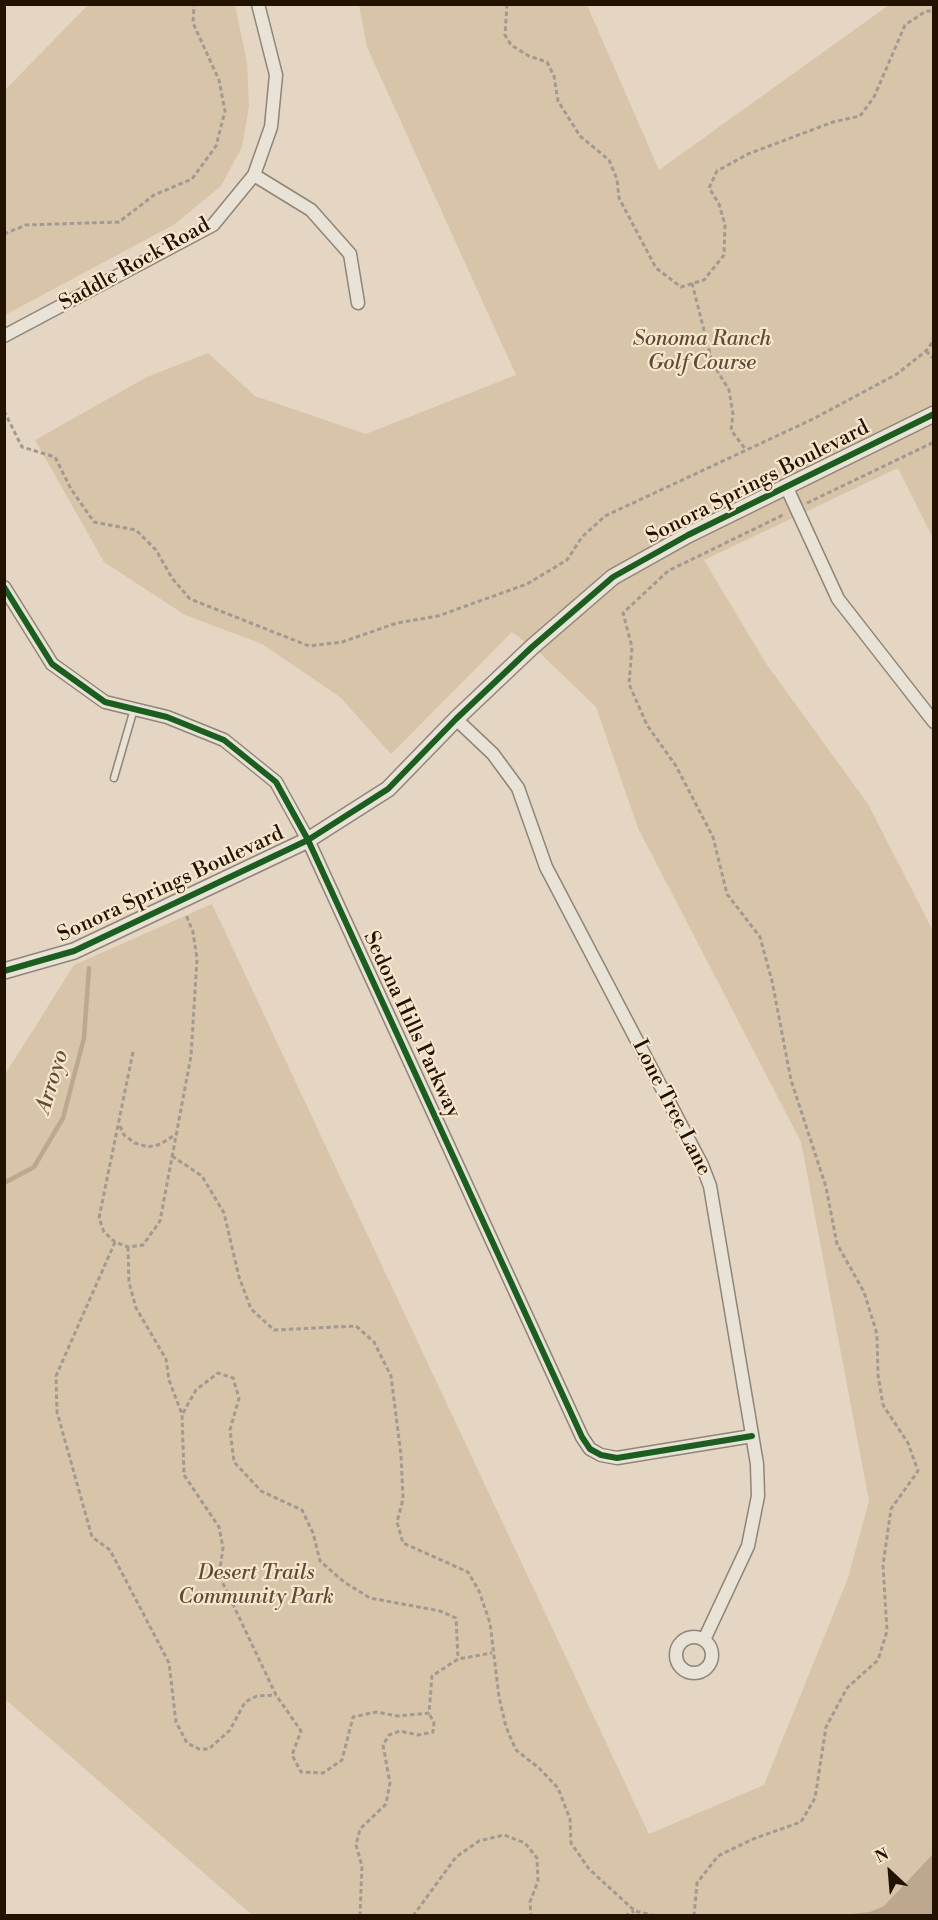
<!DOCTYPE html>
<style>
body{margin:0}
#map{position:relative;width:938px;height:1920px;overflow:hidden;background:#e4d6c2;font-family:"Libre Bodoni",serif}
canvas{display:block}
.frame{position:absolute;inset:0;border:6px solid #231200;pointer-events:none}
.north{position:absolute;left:860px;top:1842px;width:60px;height:60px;-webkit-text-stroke:4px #f7e6ce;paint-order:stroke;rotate:334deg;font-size:16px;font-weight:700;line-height:24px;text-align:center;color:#231200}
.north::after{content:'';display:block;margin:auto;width:21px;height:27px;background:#231200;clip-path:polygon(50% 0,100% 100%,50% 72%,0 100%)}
</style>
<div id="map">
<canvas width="938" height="1920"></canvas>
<div class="frame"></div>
<div class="north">N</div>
</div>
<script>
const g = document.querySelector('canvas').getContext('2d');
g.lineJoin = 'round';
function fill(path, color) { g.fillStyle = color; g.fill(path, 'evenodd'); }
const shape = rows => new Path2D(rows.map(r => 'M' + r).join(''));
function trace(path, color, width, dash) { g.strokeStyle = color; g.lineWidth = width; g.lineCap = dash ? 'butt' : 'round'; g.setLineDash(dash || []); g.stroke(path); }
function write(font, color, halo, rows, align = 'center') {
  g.font = font + ' "Libre Bodoni",serif'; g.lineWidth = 4.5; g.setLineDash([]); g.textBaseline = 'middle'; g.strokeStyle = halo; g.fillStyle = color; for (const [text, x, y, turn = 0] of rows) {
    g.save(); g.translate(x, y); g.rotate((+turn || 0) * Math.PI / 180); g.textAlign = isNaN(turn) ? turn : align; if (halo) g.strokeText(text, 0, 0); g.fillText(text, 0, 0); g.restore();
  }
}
fill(shape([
 [89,4,235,5,247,63,249,106,242,147,221,186,175,224,5,315,5,90],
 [359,5,587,5,659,170,889,5,933,5,933,538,898,468,704,560,765,662,868,804,933,931,933,1915,252,1915,5,1699,4,1076,74,965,212,904,649,1834,764,1785,848,1578,869,1501,801,1142,638,828,596,707,542,655,512,632,391,754,340,697,262,644,185,615,104,562,35,440,147,377,208,353,255,396,366,434,516,375,367,47]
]), '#d8c4a9');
fill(shape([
 [933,1854,933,1915,842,1915,870,1912,884,1906]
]), '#bda88e');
trace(shape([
 [4,1183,34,1167,63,1118,84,1038,89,968]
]), '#bda88e', 4.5);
const service = shape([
 [114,778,134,709]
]);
const minor = shape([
 [254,175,311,210,350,254,358,303],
 [4,336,213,225,254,175,271,127,276,75,258,4],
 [786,486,838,599,934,722],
 [4,587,52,664,105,702,167,717,224,740,276,782,308,840,582,1437,590,1449,601,1455,617,1458,752,1436],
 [456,719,493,754,518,788,546,867,702,1165,710,1186,757,1464,758,1496,748,1546,704,1640],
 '676 1655a18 18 0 1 1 36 0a18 18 0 1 1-36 0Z'
]);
const tertiary = shape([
 [4,971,74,951,308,840,388,789,456,719,532,647,613,577,688,535,934,414]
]);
trace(service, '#8f8578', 9);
trace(minor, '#8f8578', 15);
trace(tertiary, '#8f8578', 18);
trace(shape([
 [507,4,505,35,511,45,529,56,547,62,554,76,558,101,580,136,609,160,617,179,619,198,656,268,681,287,704,280,724,255,725,225,719,204,709,188,717,171,748,154,833,122,860,116,874,97,905,25,926,11,934,11],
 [4,234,26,225,119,222,154,195,192,179,216,146,225,111,219,80,193,23,194,4],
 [692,283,712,362,729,390,733,414,731,430,746,450],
 [926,351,934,359],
 [4,411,22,447,55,457,71,489,94,522,136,530,156,550,172,578,190,599,309,646,342,642,397,623,438,616,527,584,567,560,582,537,605,516,813,419,897,374,926,351,934,340],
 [807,503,934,442],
 [133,1052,99,1218,104,1232,115,1242,128,1247,143,1245,160,1221,191,1056,197,959,193,932,186,915],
 [120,1126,124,1135,135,1143,148,1147,161,1144,176,1134],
 [172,1156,202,1176,224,1213,239,1277,251,1309,274,1330,356,1326,374,1342,391,1376,401,1455,403,1499,397,1522,403,1543,468,1572,479,1591,490,1623,499,1697,506,1727,516,1750,539,1768,558,1788,570,1819,571,1843,589,1869,635,1911,656,1916],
 [115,1242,56,1376,57,1412,92,1537,110,1550,169,1663,176,1722,187,1743,199,1749,209,1749,230,1730,245,1702,257,1696,276,1695],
 [128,1247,129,1282,136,1308,166,1359,169,1380,182,1414,184,1475,219,1527,223,1548,219,1575,276,1695,301,1731,292,1755,301,1772,323,1773,342,1760,353,1717,376,1712,398,1716,429,1713,432,1676,458,1659,492,1653],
 [183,1413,196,1390,218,1373,233,1378,239,1398,230,1430,234,1462,261,1491,302,1510,313,1533,320,1561,344,1582,370,1598,440,1611,456,1618,458,1659],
 [360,1916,362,1866,356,1845,360,1829,386,1804,390,1783,383,1745,389,1735,400,1731,418,1735,433,1732,434,1723,429,1713],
 [413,1916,456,1857,479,1841,504,1835,525,1843,537,1858,538,1881,530,1902,531,1916],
 [625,1916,634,1911],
 [694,1916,697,1883,718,1856,753,1839,801,1822,815,1798,826,1727,847,1688,878,1660,887,1631,883,1565,891,1509,918,1471,908,1443,883,1405,878,1375,877,1334,864,1292,837,1244,826,1187,791,1080,772,981,760,937,727,894,713,837,676,766,647,725,629,684,632,647,623,613,668,571,785,514]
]), '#a29a91', 3, [4.5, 3]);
trace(service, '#e9e2d7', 6);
trace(minor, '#e9e2d7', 12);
trace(tertiary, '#e9e2d7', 15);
trace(shape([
 [4,587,52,664,105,702,167,717,224,740,276,782,308,840,582,1437,590,1449,601,1455,617,1458,752,1436],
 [4,971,74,951,308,840,388,789,456,719,532,647,613,577,688,535,934,414]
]), '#1b5e20', 6);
write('21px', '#231200', '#f7e6ce', [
 ["Saddle Rock Road",135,265,-29],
 ["Sonora Springs Boulevard",758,483,-27],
 ["Sonora Springs Boulevard",171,885,-25],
 ["Sedona Hills Parkway",411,1025,65],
 ["Lone Tree Lane",671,1108,63]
]);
write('italic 21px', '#5f4b34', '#f7e6ce', [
 ["Sonoma Ranch",702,340],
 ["Golf Course",702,364],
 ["Desert Trails",256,1574],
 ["Community Park",256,1598]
]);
write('italic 22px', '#614d36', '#f7e6ce', [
 ["Arroyo",53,1082,-73]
]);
</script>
